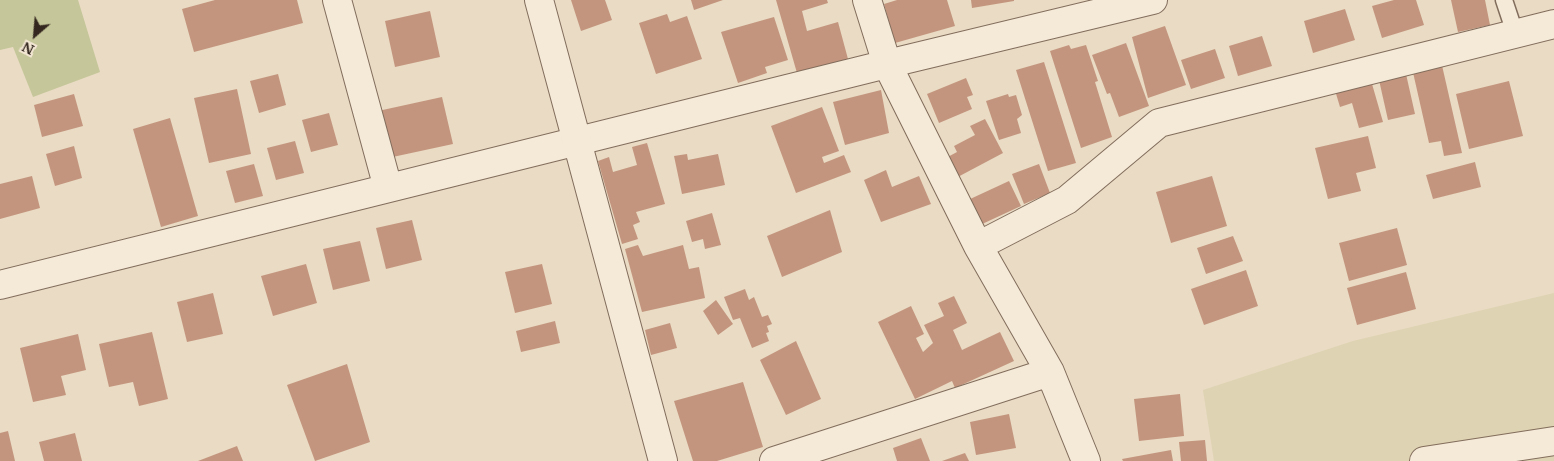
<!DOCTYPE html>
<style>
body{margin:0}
#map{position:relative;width:1554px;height:461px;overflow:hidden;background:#e9dbc4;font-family:Merriweather,serif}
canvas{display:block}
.north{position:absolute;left:10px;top:10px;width:50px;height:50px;-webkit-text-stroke:4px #f2e6d3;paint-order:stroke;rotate:207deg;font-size:14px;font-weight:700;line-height:20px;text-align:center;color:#34271f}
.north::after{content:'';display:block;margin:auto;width:18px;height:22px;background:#34271f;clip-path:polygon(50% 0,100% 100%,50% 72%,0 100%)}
</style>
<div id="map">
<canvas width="1554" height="461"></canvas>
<div class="north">N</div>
</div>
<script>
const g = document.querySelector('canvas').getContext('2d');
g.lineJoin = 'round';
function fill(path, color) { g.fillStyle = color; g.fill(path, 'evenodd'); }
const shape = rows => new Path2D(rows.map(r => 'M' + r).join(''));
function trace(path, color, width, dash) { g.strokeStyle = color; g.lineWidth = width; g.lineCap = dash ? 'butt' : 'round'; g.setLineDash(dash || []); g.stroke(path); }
fill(shape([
 [1554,293,1554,461,1214,461,1203,390,1353,341]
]), '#ded3b2');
fill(shape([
 [0,0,78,0,100,72,33,97,13,47,0,50]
]), '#c5c699');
fill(shape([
 [215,0,297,0,303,23,194,52,182,9],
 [571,0,605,0,612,20,581,31],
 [691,0,723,0,694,10],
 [776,0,827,0,828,3,802,11,807,31,838,22,848,59,797,73],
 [897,0,947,0,955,26,895,43,884,4],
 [971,0,1014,0,1014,1,972,8],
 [1394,0,1416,0,1424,25,1382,38,1372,6],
 [1451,0,1485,0,1490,25,1458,32],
 [1345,9,1355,40,1313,53,1304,21],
 [430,11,440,57,395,67,385,21],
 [667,14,670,22,687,16,702,59,656,74,639,23],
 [774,17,788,60,765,67,767,73,738,83,721,32],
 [1165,26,1186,85,1148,98,1132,37],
 [1262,36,1272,66,1238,76,1229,46],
 [1126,43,1149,106,1119,117,1110,93,1107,94,1092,55],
 [1069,45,1071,49,1086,45,1098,81,1095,82,1112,137,1081,148,1050,51],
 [1215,49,1225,78,1191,89,1181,60],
 [1441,61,1462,153,1444,156,1441,141,1429,143,1412,68],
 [1044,62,1076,163,1048,171,1016,70],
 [278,74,286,105,259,113,250,81],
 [1406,74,1415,114,1388,120,1379,80],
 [1370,77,1383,122,1359,128,1352,103,1340,107,1334,87],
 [966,78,973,95,967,97,972,109,939,123,927,94],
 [1509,81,1523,136,1469,149,1456,94],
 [237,89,251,154,209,163,194,98],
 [881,90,889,133,845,145,833,102],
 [74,94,83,126,42,137,34,105],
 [1008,94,1009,97,1016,95,1022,115,1017,119,1021,133,999,140,986,101],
 [442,97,453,144,388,158,378,111],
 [822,107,839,151,822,157,824,163,844,155,851,172,796,193,771,126],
 [329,113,338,145,311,152,302,120],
 [170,118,198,216,161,227,133,129],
 [985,119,1003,153,954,179,944,159,957,152,954,146,975,135,970,126],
 [1368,136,1376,168,1356,173,1361,191,1328,199,1315,148],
 [295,141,304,173,276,180,267,148],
 [647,143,665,204,636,212,640,222,633,225,638,239,622,244,598,161,609,157,613,172,637,165,632,147],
 [74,146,82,178,55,186,46,154],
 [687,154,688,160,718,154,725,185,682,194,674,156],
 [1475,162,1481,187,1433,199,1426,175],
 [254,164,263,196,235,203,226,171],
 [1039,164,1050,193,1024,204,1012,174],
 [886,170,892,187,919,176,931,204,881,222,864,180],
 [32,176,40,208,0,219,0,184],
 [1212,176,1227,226,1171,243,1156,192],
 [1009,181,1021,206,980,225,968,200],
 [830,210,842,252,782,277,767,236],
 [712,213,721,245,705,249,703,239,692,242,686,221],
 [412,220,422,260,386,269,376,228],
 [1397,228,1407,265,1349,281,1339,243],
 [1233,236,1243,261,1206,274,1197,248],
 [360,241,370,281,333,290,323,249],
 [638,245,643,256,683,245,689,269,699,267,705,298,642,312,625,249],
 [306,264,317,303,273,316,261,276],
 [542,264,552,304,515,313,505,272],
 [1246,270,1258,306,1204,325,1191,289],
 [1406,272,1416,309,1357,325,1347,288],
 [745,289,749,300,754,297,762,317,768,315,772,324,767,326,769,332,766,333,769,341,752,348,740,318,733,320,724,297],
 [213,293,223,334,187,342,177,302],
 [954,296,967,323,953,330,962,350,1000,332,1014,361,955,388,952,381,915,399,878,322,911,306,924,334,916,338,923,352,933,343,924,325,944,316,938,303],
 [716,300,733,324,718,335,703,311],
 [555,321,560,343,521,352,516,331],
 [670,323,677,348,651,355,645,330],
 [152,332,168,399,139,406,133,382,109,387,99,344],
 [78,334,86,370,61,376,66,395,33,402,20,348],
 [796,341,821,399,786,415,760,360],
 [347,364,370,442,315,461,287,385],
 [743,382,763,447,717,461,693,461,674,401],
 [1180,394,1184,436,1139,441,1134,399],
 [1009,414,1016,448,976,455,970,422],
 [8,431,15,461,0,461,0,433],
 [75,433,82,461,44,461,39,442],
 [921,438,930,461,897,461,893,448],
 [1205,440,1207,461,1181,461,1179,442],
 [237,446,243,461,198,461],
 [1171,450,1173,461,1123,461,1122,459],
 [965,453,969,461,942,461]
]), '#c4957e');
const service = shape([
 [1504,0,1515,33]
]);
const minor = shape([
 [337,0,388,188],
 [867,0,887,64,978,246,1050,372,1086,461],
 [978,246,1067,200,1159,123,1554,24],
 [0,285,887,64,1153,0],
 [774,461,1050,372],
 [1424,461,1554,441]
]);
const tertiary = shape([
 [539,0,663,461]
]);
trace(service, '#826d5c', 19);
trace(minor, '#826d5c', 30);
trace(tertiary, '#826d5c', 30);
trace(service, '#f5e9d7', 16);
trace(minor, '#f5e9d7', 28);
trace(tertiary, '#f5e9d7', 28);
</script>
